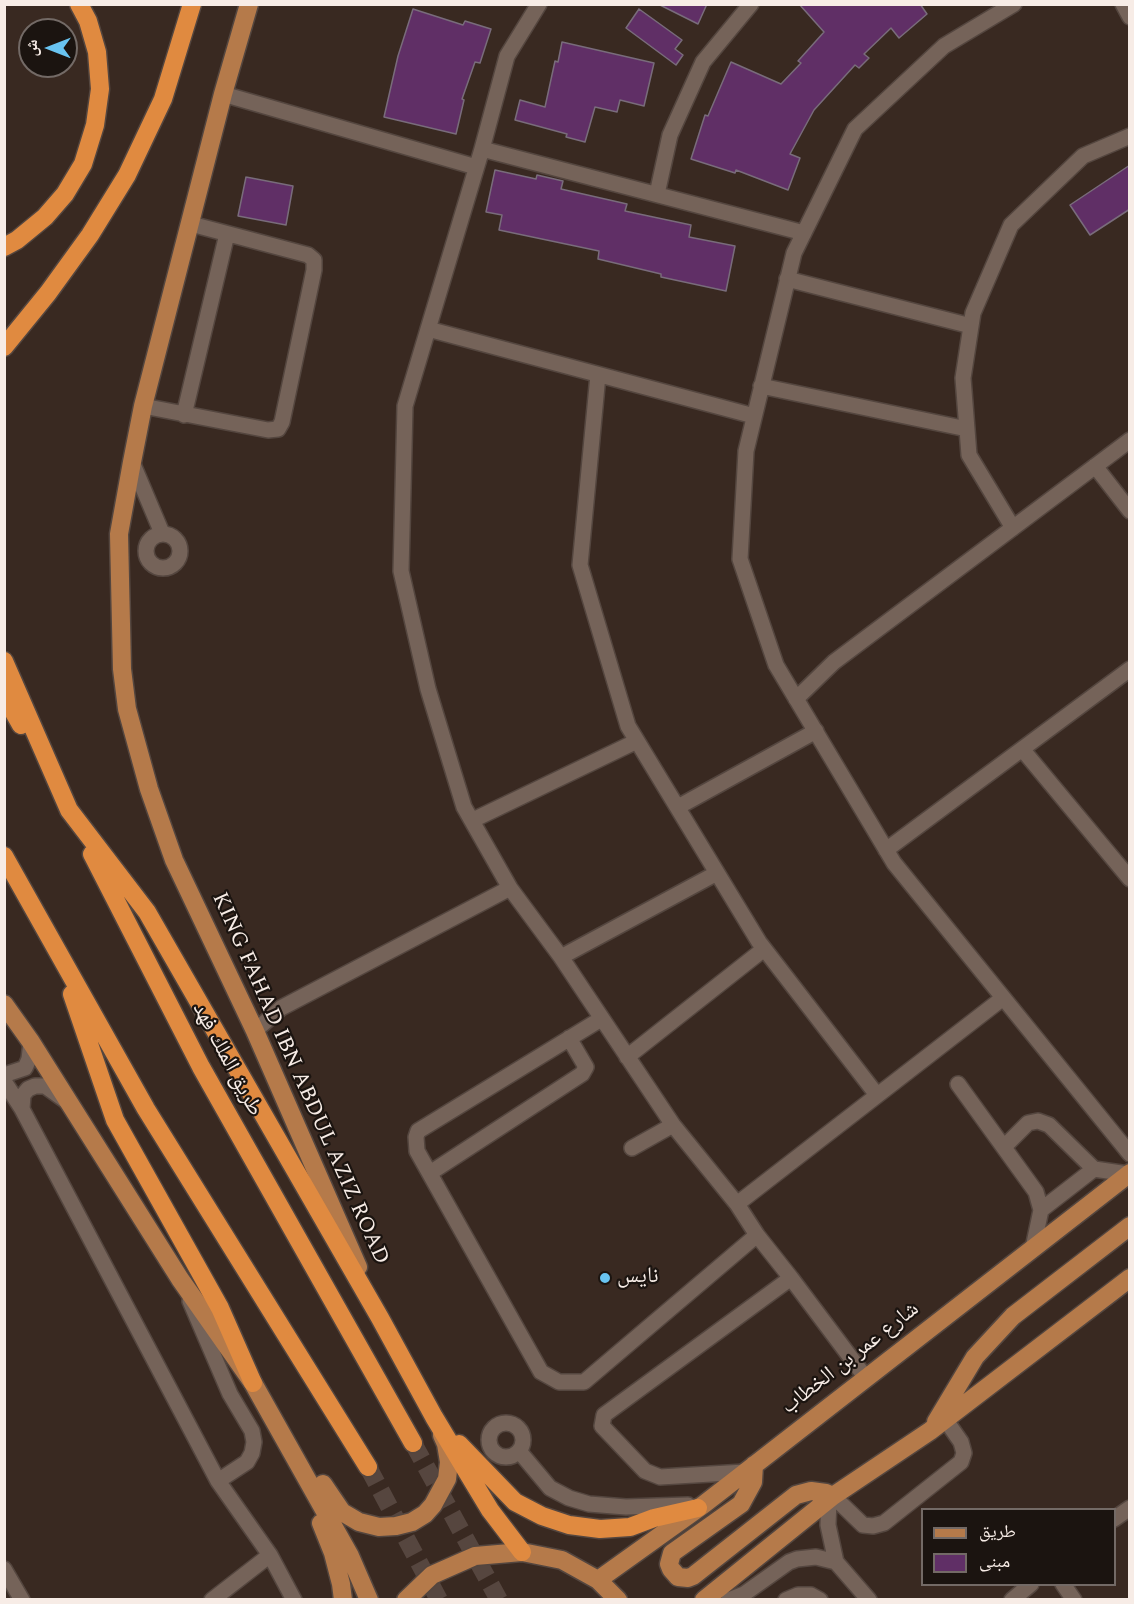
<!DOCTYPE html>
<meta charset="utf-8">
<style>
body{margin:0}
#map{position:relative;width:1134px;height:1604px;overflow:hidden;background:#392921;font-family:Spectral,"Noto Naskh Arabic",serif}
canvas{display:block}
.frame{position:absolute;inset:0;border:6px solid #f7ece6;pointer-events:none}
.legend{position:absolute;left:921px;top:1508px;width:195px;height:78px;box-sizing:border-box;background:#1b1410;border:2px solid #736a66;margin:0;padding:8px 10px;list-style:none;font-size:18px;color:#f7ece6}
.legend li{display:flex;align-items:center;gap:12px;height:30px}
.legend b{width:30px;border:2px solid #736a66}
.north{position:absolute;left:18px;top:18px;width:60px;height:60px;box-sizing:border-box;background:#1b1410;border:2px solid #736a66;border-radius:50%;rotate:270deg;font-size:16px;font-weight:700;line-height:24px;text-align:center;color:#f7ece6}
.north::after{content:'';display:block;margin:auto;width:21px;height:27px;background:#69c4f1;clip-path:polygon(50% 0,100% 100%,50% 72%,0 100%)}
</style>
<div id="map">
<canvas width="1134" height="1604"></canvas>
<div class="frame"></div>
<ul class="legend">
<li><b style="height:8px;background:#b57a4a"></b>طريق</li>
<li><b style="height:16px;background:#602f66"></b>مبنى</li>
</ul>
<div class="north">ش</div>
</div>
<script>
const g = document.querySelector('canvas').getContext('2d');
g.lineJoin = 'round';
function fill(path, color) { g.fillStyle = color; g.fill(path, 'evenodd'); }
const shape = rows => new Path2D(rows.map(r => 'M' + r).join(''));
function trace(path, color, width, dash) { g.strokeStyle = color; g.lineWidth = width; g.lineCap = dash ? 'butt' : 'round'; g.setLineDash(dash || []); g.stroke(path); }
function write(font, color, halo, rows, align = 'center') {
  g.font = font + ' Spectral,"Noto Naskh Arabic",serif'; g.lineWidth = 4.5; g.setLineDash([]); g.textBaseline = 'middle'; g.strokeStyle = halo; g.fillStyle = color; for (const [text, x, y, turn = 0] of rows) {
    g.save(); g.translate(x, y); g.rotate((+turn || 0) * Math.PI / 180); g.textAlign = isNaN(turn) ? turn : align; if (halo) g.strokeText(text, 0, 0); g.fillText(text, 0, 0); g.restore();
  }
}
const building = shape([
 [658,4,707,4,698,24,658,4],
 [799,4,920,4,927,14,899,38,891,28,864,54,869,58,859,68,855,65,814,110,790,154,800,158,788,190,736,170,735,173,691,159,705,115,708,116,731,62,781,84,801,63,798,61,824,32,799,4],
 [413,9,463,25,465,21,491,29,480,63,475,62,462,99,464,100,456,134,384,117,398,56,413,9],
 [639,9,682,40,675,49,683,55,676,65,626,28,639,9],
 [562,42,654,63,644,106,620,100,617,112,595,107,585,142,566,137,567,134,515,120,520,100,545,107,555,61,558,62,562,42],
 [1130,165,1130,209,1090,235,1070,205,1130,165],
 [495,170,536,179,537,175,563,181,561,189,627,204,625,211,691,225,689,237,735,246,726,291,661,277,661,274,598,259,599,251,499,230,502,215,486,212,495,170],
 [246,177,293,186,286,225,238,216,246,177]
]);
fill(building, '#602f66');
trace(building, '#796c7b', 1.5);
trace(shape([
 [413,1443,499,1600],
 [368,1467,439,1600]
]), '#56463f', 18, [18, 9]);
const minor = shape([
 [539,4,507,56,482,149,405,406,401,571,428,689,464,807,510,888,561,957,673,1125,737,1204,757,1235,791,1278,866,1378],
 [1014,4,944,46,855,129,794,253,746,451,740,559,776,665,894,863,1130,1154],
 [1123,4,1130,17],
 [223,94,476,167],
 [482,149,804,233],
 [657,194,670,135,703,62,751,4],
 [787,279,971,326],
 [428,329,754,416],
 [598,375,580,565,628,726,759,942,877,1095],
 [761,386,967,429],
 [143,406,268,430,278,429,282,422,314,270,314,260,308,255,191,224],
 [184,415,227,234],
 [132,462,162,533],
 [1095,466,1130,511],
 [1013,528,969,455,963,378,973,313,1011,225,1083,156,1130,136],
 '146 551a17 17 0 1 1 34 0a17 17 0 1 1-34 0Z',
 [796,699,834,662,1130,440],
 [1022,749,1130,879],
 [678,807,816,731],
 [473,820,637,741],
 [886,850,1130,669],
 [561,957,717,873],
 [601,1019,418,1131,416,1137,417,1151,541,1372,559,1382,584,1382,757,1235],
 [255,1031,281,1008,510,888],
 [627,1057,764,949],
 [4,1075,25,1068,29,1059,31,1042],
 [4,1081,22,1109,218,1481,270,1555,294,1600],
 [958,1084,1036,1192,1041,1210,1033,1248],
 [22,1109,23,1095,28,1089,35,1086,45,1086,66,1101],
 [1005,1146,1028,1123,1038,1121,1049,1125,1094,1169,1128,1174],
 [632,1148,673,1125],
 [430,1173,582,1074,586,1067,569,1038],
 [737,1204,1003,998],
 [1041,1210,1094,1169],
 [190,1301,230,1394,252,1431,254,1442,252,1453,247,1462,218,1481],
 '489 1440a17 17 0 1 1 34 0a17 17 0 1 1-34 0Z',
 [519,1451,550,1488,569,1498,589,1504,626,1507,688,1505],
 [745,1472,660,1477,645,1471,602,1426,604,1415,791,1278],
 [833,1496,863,1525,873,1526,884,1523,961,1462,964,1453,961,1442,945,1419],
 [829,1499,828,1525,836,1562,869,1600],
 [1114,1519,1130,1508],
 [4,1569,22,1600],
 [1063,1584,1074,1600],
 [212,1600,270,1555],
 [729,1600,744,1594,789,1562,797,1559,816,1557,836,1562],
 [786,1600,798,1595,811,1595,820,1600],
 [1012,1600,1031,1584]
]);
const major = shape([
 [249,4,223,94,143,406,132,462,119,534,122,669,127,709,149,789,174,860,255,1031,358,1267],
 [4,1004,31,1042,180,1279,253,1383,350,1556,369,1600],
 [936,1422,975,1357,1013,1316,1130,1226],
 [754,1465,753,1482,741,1504,672,1553,669,1564,671,1569,678,1577,688,1578,693,1576,796,1495,811,1491,826,1493,833,1496],
 [323,1484,342,1512,359,1522,379,1527,396,1526,412,1522,425,1514,433,1505,447,1479,449,1462,446,1444,442,1435],
 [321,1523,333,1553,341,1584,343,1600],
 [598,1580,703,1505,1130,1173],
 [406,1600,432,1575,475,1556,522,1552,562,1560,598,1580,618,1600],
 [704,1600,833,1496,930,1431,1130,1278]
]);
const highway = shape([
 [4,247,17,240,45,217,65,194,83,164,95,125,100,89,97,52,88,21,79,4],
 [4,347,48,293,90,235,127,175,163,99,192,4],
 [4,661,69,810,147,912,380,1318,434,1417,490,1510,522,1552],
 [4,695,21,725],
 [92,854,201,1067,413,1443],
 [4,856,146,1109,368,1467],
 [72,994,115,1120,220,1308,253,1383],
 [459,1444,515,1502,542,1516,569,1525,600,1529,630,1527,654,1518,698,1508]
]);
trace(minor, '#54463f', 18);
trace(major, '#54463f', 21);
trace(highway, '#54463f', 21);
trace(minor, '#756359', 15);
trace(major, '#b57a4a', 18);
trace(highway, '#e08a40', 18);
for (const [x, y, r, color] of [
 [605,1278,6,"#69c4f1"]
]) { const dot = new Path2D(); dot.arc(x, y, r, 0, 2 * Math.PI); g.fillStyle = color; g.fill(dot); trace(dot, '#1b1410', 2); }
write('22px', '#f7ece6', '#1b1410', [
 ["طريق الملك فهد",226,1060,62],
 ["KING FAHAD IBN ABDUL AZIZ ROAD",299,1079,66],
 ["شارع عمر بن الخطاب",851,1359,-38]
]);
write('22px', '#f7ece6', '#1b1410', [
 ["نايس",617,1278]
], 'left');
</script>
